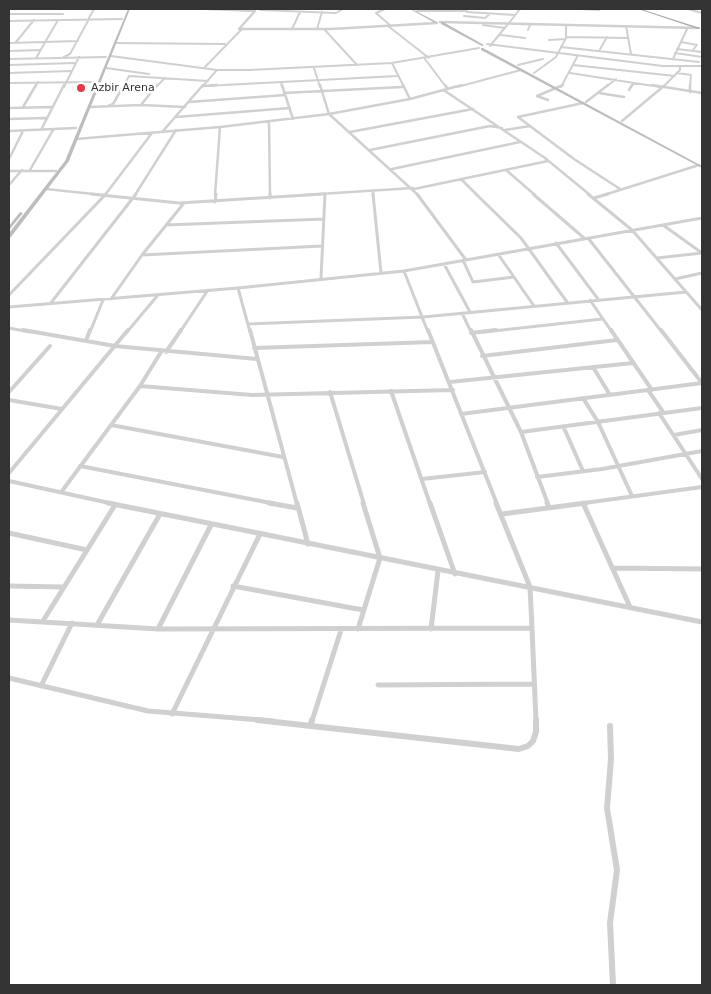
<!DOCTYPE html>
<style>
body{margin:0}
#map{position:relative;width:711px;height:994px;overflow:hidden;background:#fff;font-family:"DejaVu Sans",sans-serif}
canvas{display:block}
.frame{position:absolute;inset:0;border:10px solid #333;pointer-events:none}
</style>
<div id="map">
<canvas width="711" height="994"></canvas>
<div class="frame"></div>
</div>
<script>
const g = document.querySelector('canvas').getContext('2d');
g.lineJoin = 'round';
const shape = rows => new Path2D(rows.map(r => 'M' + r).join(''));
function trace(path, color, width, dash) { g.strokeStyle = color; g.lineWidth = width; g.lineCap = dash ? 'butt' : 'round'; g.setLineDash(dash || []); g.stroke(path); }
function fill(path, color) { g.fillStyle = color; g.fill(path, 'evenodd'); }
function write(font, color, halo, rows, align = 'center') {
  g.font = font + ' "DejaVu Sans",sans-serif'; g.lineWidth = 5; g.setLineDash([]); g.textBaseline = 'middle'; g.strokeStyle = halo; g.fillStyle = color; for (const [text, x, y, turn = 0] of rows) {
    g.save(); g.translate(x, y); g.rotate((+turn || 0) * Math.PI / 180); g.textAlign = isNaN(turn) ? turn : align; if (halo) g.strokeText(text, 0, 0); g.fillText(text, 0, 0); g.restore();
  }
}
trace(shape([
 [385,9,376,13,390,25],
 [580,9,599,10],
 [688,9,702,13],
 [260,10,336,13,343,9],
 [417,11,467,11],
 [467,12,515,15],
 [9,14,63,14],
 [464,16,485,18,490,14],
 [89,18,94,9],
 [9,21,122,19],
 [509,23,520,9],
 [483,25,505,28],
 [388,26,429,58],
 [626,26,631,54],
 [292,29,300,12],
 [317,29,322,12],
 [324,29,357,65],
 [528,30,530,25],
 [501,35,525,38],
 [566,37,628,38],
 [549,40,565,39],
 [16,42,34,20],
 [681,42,697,45,693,50],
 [9,43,78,41],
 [115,43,225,44],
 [487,44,663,66,702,66],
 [490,46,508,24],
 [561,47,699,62],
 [677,49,702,52],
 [9,51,40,50],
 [599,51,607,37],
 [675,53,702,57],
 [111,56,217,70,249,70,392,63,479,48],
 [64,57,70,54,89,19],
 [36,58,58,20],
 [9,59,106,57],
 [425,59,446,87],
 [673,59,687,29],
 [392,63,404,87],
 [9,65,75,63],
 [518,65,543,59],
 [573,65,675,76],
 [106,68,149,74],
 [204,68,242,29],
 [314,68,320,87],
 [9,73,71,71],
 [534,73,556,57,566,38,566,26],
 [570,73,660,87],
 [677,73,691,75,690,87],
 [281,82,282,87],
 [9,83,95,82],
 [205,86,397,76],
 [35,87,38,82],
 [64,87,79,57],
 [123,87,129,76,208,81],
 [156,87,165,78],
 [202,87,217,70],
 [457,87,521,70],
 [561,87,577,57],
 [606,87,616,79],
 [631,87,634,83],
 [663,87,680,70,680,67]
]), '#d0d0d0', 2);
trace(shape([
 [282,85,293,119],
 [320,85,329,114,418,195],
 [403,85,410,99],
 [445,85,448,89],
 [652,85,702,93],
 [205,86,217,85],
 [629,90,632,85],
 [445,91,545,158,590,195],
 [690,92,690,85],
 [284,93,402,87],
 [599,93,624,97],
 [548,100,537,96,563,85],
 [189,102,285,95],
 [586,102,608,85],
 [583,103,518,117,574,159,620,189],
 [141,105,157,85],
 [108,106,113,104,124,85],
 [23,107,36,85],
 [90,107,141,105,185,107],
 [9,108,52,107],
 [176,117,290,108],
 [9,119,46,118],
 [622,121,665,85],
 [269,122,270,195],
 [41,130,64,85],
 [505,130,530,126],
 [9,131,76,128],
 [163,131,203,85],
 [350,132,473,109],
 [76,139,220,127,329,114,410,99,462,85],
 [370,150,490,126,502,128],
 [9,159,23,131],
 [392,169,520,142],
 [30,170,53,130],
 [506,170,535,195],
 [9,171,56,171],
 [461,179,477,195],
 [9,185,22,170],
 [46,189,103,195],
 [414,189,548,161],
 [373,191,373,195],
 [105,195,152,133],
 [135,195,176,130],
 [215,195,220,127],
 [304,195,413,188],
 [604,195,699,165]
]), '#d0d0d0', 2.5);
trace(shape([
 [91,194,179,203,323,194],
 [270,194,270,198],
 [373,194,381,273],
 [417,194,466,260],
 [476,194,521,238,567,302],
 [533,194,584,238],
 [588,194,632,230,702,310],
 [594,198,608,194],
 [215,202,216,194],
 [166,225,324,219],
 [663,225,702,253],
 [588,238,662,332],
 [556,243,598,299],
 [498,254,534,306],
 [142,255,322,246],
 [657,258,702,253],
 [463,260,473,282,514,277],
 [444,264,470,312],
 [404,271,428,332],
 [321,278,325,194],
 [675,279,702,273],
 [238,288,250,332],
 [9,295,106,194],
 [111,299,142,255,184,203],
 [590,300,612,332],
 [50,304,136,194],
 [9,307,238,288,404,271,702,218],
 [462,313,471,332],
 [248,324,423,317,686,292],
 [9,328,30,332],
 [90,332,103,300],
 [127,332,158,295],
 [180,332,208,290],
 [484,332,602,319]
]), '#d0d0d0', 3);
trace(shape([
 [23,330,115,346,257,359],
 [250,330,297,504],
 [428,330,497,504],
 [471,330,521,432,548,504],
 [611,330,652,390],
 [661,330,702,383],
 [471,333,496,330],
 [86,341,90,330],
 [254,348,433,342],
 [166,352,181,330],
 [482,356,617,340],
 [593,367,610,395],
 [450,382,633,363],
 [140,386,252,395,453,390],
 [648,390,663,412],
 [391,391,430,504],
 [9,392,50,346],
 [330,392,364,504],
 [583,398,598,422,632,496],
 [9,400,62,409],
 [659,413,702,479],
 [461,414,702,383],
 [111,425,283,457],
 [564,428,583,471],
 [521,432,702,408],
 [674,435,702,430],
 [80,466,276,504],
 [9,473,128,330],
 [537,477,602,469,702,451],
 [422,479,485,472],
 [9,481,114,504],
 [62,491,140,386,161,352],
 [577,504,702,487]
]), '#d0d0d0', 4);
trace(shape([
 [108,503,702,622],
 [269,503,297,508],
 [297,503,308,544],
 [430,503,455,574],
 [547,503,549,507],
 [583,503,630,607],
 [502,514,586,503],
 [9,533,87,550],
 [613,568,702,569],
 [9,586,63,587],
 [233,586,363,610],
 [9,620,158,629,532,628,530,587,496,503],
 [43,621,115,505],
 [97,625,160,514],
 [532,628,536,721],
 [158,629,211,525],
 [358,629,380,558,363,503],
 [431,629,438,571],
 [9,678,148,711,273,721],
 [378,685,534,684],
 [41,686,72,623],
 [172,714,260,534],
 [312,721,341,630]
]), '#d0d0d0', 5);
trace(shape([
 [257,720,519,749,528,746,533,741,536,732,536,720],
 [311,724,312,720],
 [610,726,611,759,607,808,617,870,610,923,613,985]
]), '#d0d0d0', 6);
trace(shape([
 [208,9,255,11,239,29],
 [440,22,699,28],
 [239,29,331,29,437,23]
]), '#d0d0d0', 2.5);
fill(shape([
 [128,9,130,9,69,161,11,237,9,237,9,233,65,161,128,9],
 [410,9,412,9,437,22,435,23,410,9],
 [441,22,443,22,484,45,482,46,441,24,441,22],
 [481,48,483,48,702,166,702,168,481,50,481,48],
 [20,212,23,213,10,229,9,229,9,226,20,212]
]), '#bdbdbd');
fill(shape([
 [638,9,641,9,700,28,698,29,638,9]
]), '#ababab');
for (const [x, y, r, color] of [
 [81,88,5,"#e63946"]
]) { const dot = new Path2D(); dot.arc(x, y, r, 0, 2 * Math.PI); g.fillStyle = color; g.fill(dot); trace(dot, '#fff', 2); }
write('11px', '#333', '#fff', [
 ["Azbir Arena",91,88]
], 'left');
</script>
